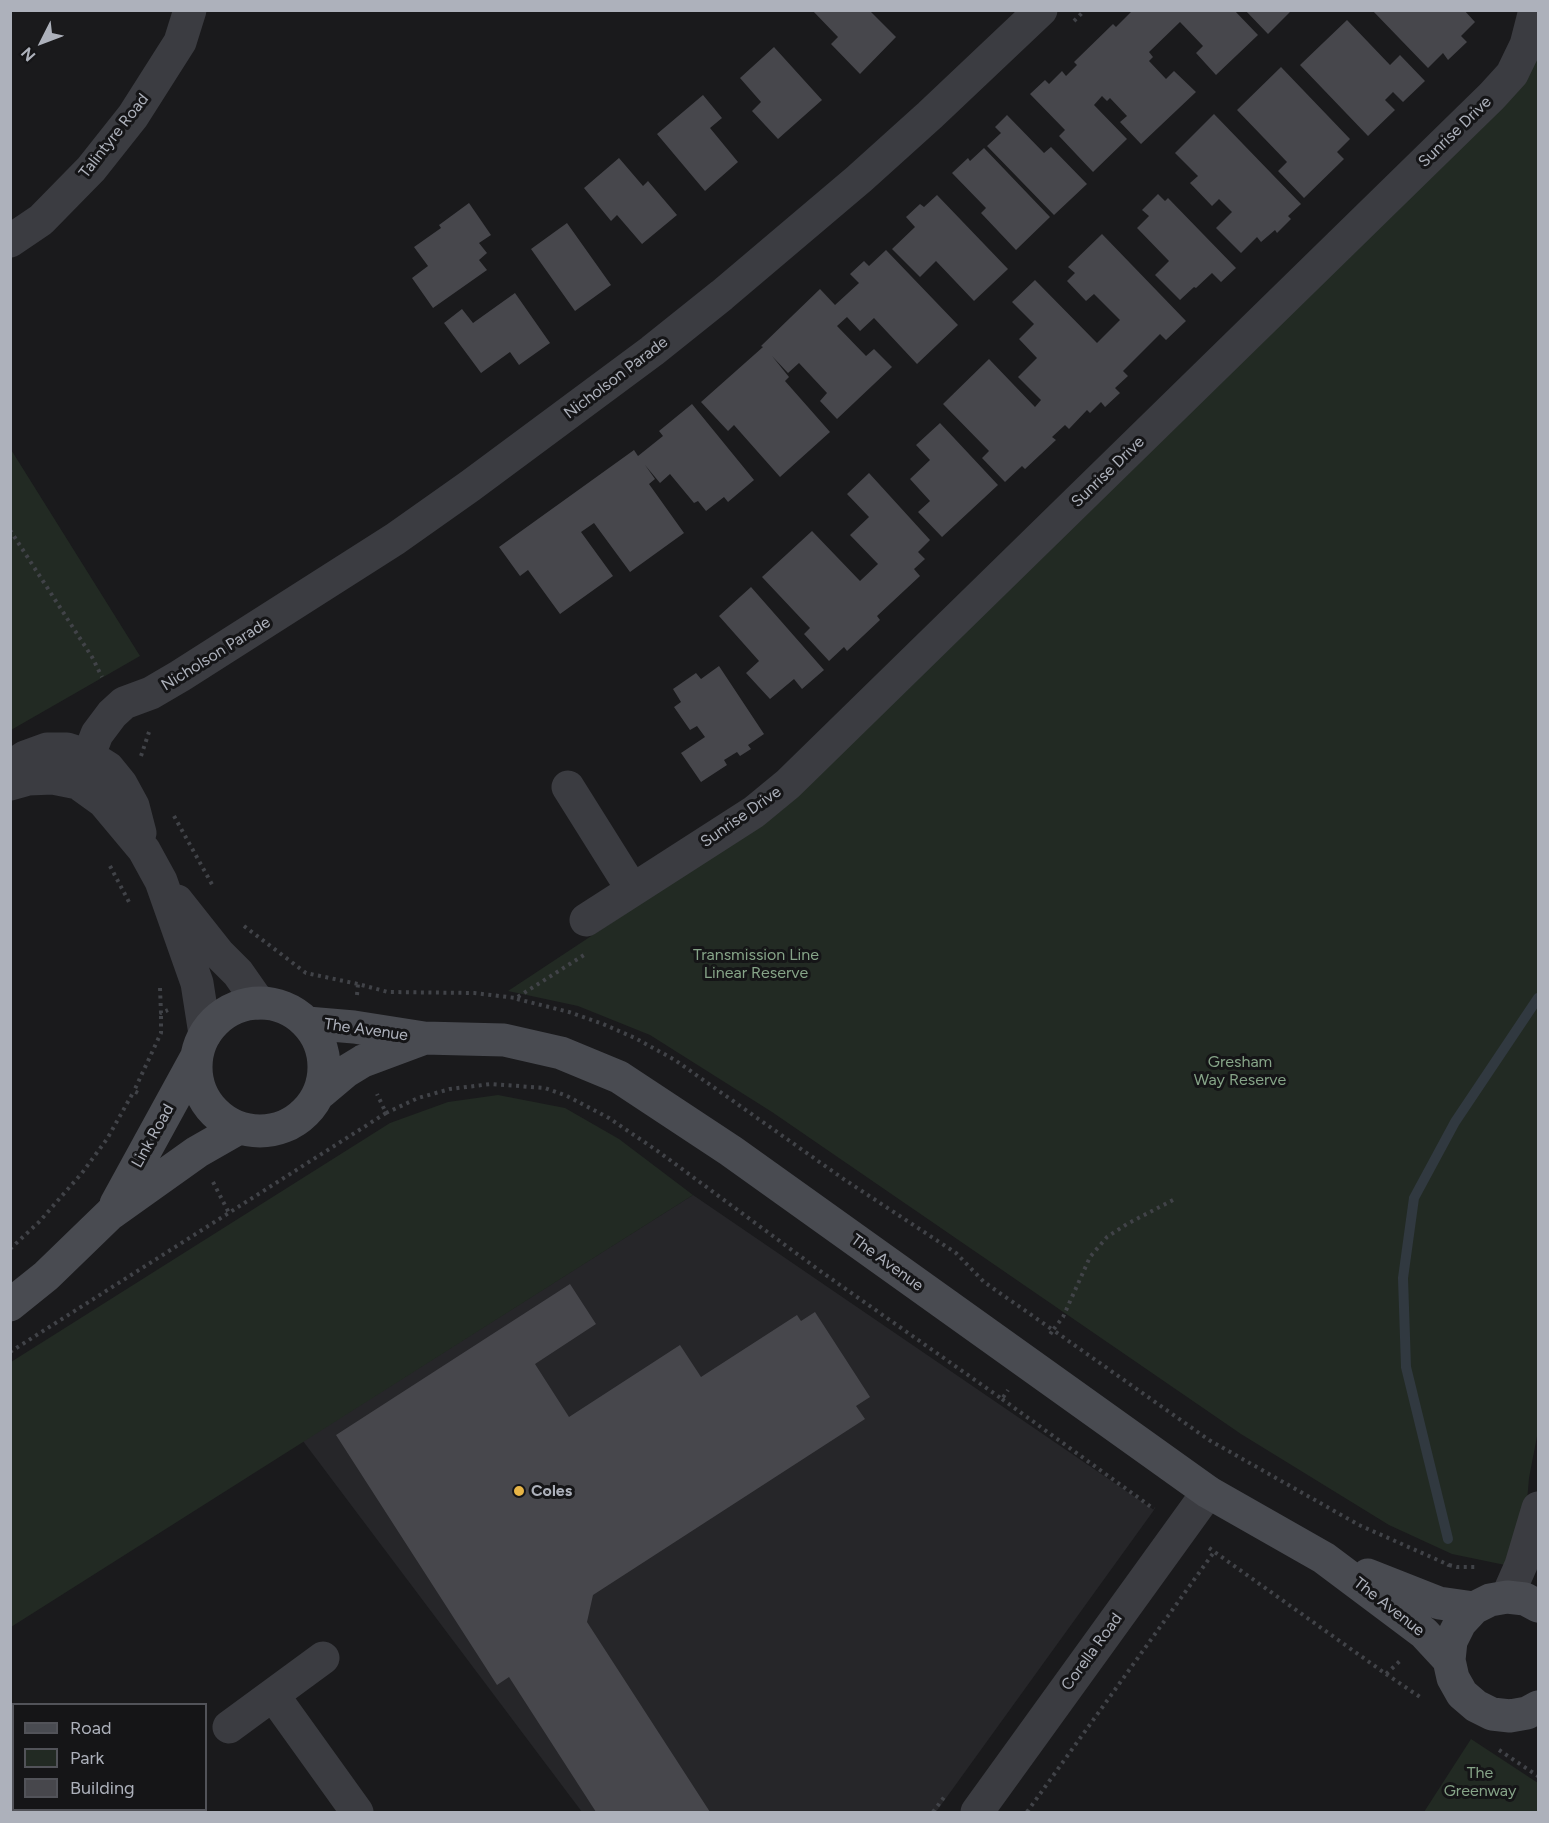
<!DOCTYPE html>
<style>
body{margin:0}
#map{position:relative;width:1549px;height:1823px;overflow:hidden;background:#1a1a1c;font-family:Figtree,sans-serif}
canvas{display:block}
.frame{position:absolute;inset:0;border:12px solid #adb1bb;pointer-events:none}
.legend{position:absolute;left:12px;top:1703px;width:195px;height:108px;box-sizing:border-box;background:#151517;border:2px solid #525359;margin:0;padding:8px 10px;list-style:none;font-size:18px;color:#adb1bb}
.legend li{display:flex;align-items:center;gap:12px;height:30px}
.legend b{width:30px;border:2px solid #525359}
.north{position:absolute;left:12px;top:12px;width:60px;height:60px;-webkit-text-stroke:4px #151517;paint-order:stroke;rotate:228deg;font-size:16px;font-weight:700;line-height:24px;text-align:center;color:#adb1bb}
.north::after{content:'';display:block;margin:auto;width:21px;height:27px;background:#adb1bb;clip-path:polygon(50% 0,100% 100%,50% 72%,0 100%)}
</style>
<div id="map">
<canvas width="1549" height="1823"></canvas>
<div class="frame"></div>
<ul class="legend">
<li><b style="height:8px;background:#494b51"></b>Road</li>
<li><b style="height:16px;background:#222a23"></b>Park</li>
<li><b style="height:16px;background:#47474c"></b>Building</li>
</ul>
<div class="north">N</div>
</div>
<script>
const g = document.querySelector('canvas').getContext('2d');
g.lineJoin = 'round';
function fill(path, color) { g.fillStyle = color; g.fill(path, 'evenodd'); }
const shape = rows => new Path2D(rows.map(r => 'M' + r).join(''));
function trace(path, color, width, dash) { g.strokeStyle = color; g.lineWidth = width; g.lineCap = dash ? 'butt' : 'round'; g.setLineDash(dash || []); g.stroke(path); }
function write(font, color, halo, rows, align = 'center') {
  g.font = font + ' Figtree,sans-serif'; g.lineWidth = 6; g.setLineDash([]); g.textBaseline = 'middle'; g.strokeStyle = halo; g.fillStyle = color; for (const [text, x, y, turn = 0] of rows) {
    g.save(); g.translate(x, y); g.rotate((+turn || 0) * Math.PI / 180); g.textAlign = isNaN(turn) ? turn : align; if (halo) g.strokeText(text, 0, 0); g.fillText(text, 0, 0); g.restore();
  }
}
fill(shape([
 [693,1195,1154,1510,936,1812,582,1812,303,1441]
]), '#262629');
fill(shape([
 [1538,57,1538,1431,1529,1478,1526,1513,1510,1566,1452,1554,1389,1525,1241,1434,772,1112,650,1035,578,1006,508,991,782,810],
 [10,448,140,656,11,730,10,730],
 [498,1095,565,1108,619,1139,693,1195,11,1627,11,1362,390,1123,448,1102],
 [1471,1739,1538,1783,1538,1812,1424,1812]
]), '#222a23');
trace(shape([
 [1448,1539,1406,1367,1403,1278,1414,1198,1455,1122,1538,998]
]), '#313940', 10);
fill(shape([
 [812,10,869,10,896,37,860,74,831,44,838,37],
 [1133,10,1234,10,1258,35,1216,75,1196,53,1203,46,1180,22,1149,52,1153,57,1149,61,1166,79,1174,71,1196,92,1141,144,1120,122,1127,116,1110,98,1107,101,1102,96,1094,105,1127,139,1093,172,1059,136,1065,130,1030,94,1045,80,1049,84,1062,71,1066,76,1077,65,1074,62,1113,24,1116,27],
 [1245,10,1292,10,1268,34],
 [1372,10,1464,10,1475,22,1461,36,1467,42,1448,60,1443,53,1428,68],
 [1347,20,1390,65,1400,55,1425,81,1403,102,1393,92,1385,100,1395,110,1368,136,1300,65],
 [774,47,822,100,778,139,752,111,761,102,740,78],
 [1281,67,1350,139,1337,152,1344,159,1304,198,1278,171,1287,162,1237,110],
 [703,95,722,118,710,128,738,162,705,191,657,134],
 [1214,114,1301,204,1288,216,1291,219,1277,233,1275,230,1261,242,1257,237,1241,253,1216,228,1232,212,1219,199,1212,206,1190,183,1198,176,1175,153],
 [1007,115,1044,153,1051,147,1087,184,1054,215,987,146,1001,133,995,127],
 [984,148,1050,217,1016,250,981,213,986,208,952,173,968,158,970,161],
 [619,158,643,186,648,181,677,215,642,244,617,215,611,221,584,188],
 [1158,194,1165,201,1168,198,1236,268,1221,282,1212,273,1196,288,1194,287,1180,300,1155,275,1169,261,1137,228,1149,216,1142,210],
 [937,195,1008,269,974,301,936,261,920,277,892,249,915,227,906,217,920,204,924,207],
 [469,203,491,235,479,243,487,253,479,260,487,270,433,308,412,278,428,266,414,247,441,228,439,225],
 [567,223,611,285,575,311,531,249],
 [1102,234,1186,321,1166,340,1160,334,1123,371,1128,376,1115,388,1120,393,1105,407,1101,402,1090,413,1087,410,1069,429,1065,425,1052,437,1056,440,1025,469,1022,466,1005,482,982,458,989,451,943,404,989,359,1035,407,1041,400,1018,377,1037,358,1019,339,1034,324,1012,302,1035,280,1097,343,1120,320,1094,294,1086,301,1067,281,1075,273,1068,267],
 [886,250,958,325,917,364,874,318,860,331,847,317,837,326,866,356,874,349,892,367,837,419,820,401,827,393,799,363,788,373,772,356,789,377,785,381,830,432,780,477,734,425,728,431,701,402,763,347,761,346,820,289,835,305,859,283,850,274,864,261,869,266],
 [515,293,550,343,519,365,510,352,481,373,444,323,462,309,473,323],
 [692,404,754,480,728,502,724,497,706,511,698,501,694,503,670,474,660,483,645,465,655,479,649,484,684,533,630,572,594,523,581,532,613,576,560,614,528,570,520,576,499,547,634,450,638,456,663,436,659,431],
 [940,423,998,485,942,537,918,512,930,501,910,479,930,460,916,445],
 [869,473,930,540,918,552,925,559,914,569,920,576,877,616,880,620,847,651,844,647,829,661,804,634,810,628,762,577,812,531,860,581,878,564,850,535,869,517,847,494],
 [751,587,824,670,802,689,794,679,770,699,746,673,759,661,719,616],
 [719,666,764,734,748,745,751,749,740,756,737,752,724,760,727,765,701,782,681,753,705,737,697,726,690,730,674,707,681,702,673,689,696,673,701,679],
 [570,1284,596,1324,535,1364,569,1417,680,1345,701,1377,797,1315,801,1321,815,1312,870,1397,856,1406,865,1419,593,1595,587,1622,710,1812,596,1812,509,1677,497,1685,336,1435]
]), '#47474c');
trace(shape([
 [1074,21,1085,10],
 [10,530,92,657,102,677],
 [141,756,149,732],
 [174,816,214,888],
 [110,866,129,902],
 [244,926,306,973,358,984],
 [160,988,161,1013,168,1010],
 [357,995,358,984,388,992,474,993,516,998,584,955],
 [517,999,569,1012,603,1024,635,1038,675,1060,845,1180,956,1253,984,1282,1053,1330,1049,1336],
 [138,1093,134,1091,161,1033,161,1013],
 [386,1113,418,1098,450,1089,491,1084,545,1088,567,1096,609,1118,659,1152,823,1273,1002,1399,1008,1390],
 [213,1182,229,1213],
 [1173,1200,1127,1224,1107,1237,1090,1257,1063,1317,1053,1330,1209,1440,1359,1525,1449,1565,1448,1570],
 [10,1249,39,1222,82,1173,107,1139,134,1091],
 [10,1352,386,1113,377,1094],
 [1002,1399,1154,1509],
 [1209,1548,1386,1674,1401,1660],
 [1449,1565,1457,1567,1478,1567],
 [1386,1674,1423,1699],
 [1499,1750,1538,1776],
 [933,1812,945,1796],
 [1027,1812,1214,1552]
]), '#414348', 4, [3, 4.5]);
trace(shape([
 [10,241,41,220,91,169,133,116,180,42,190,10],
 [10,767,25,757,47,749,67,749,89,756,108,768,121,784,133,806,140,833],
 [78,783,97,734,112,714,124,703,151,693,180,676,395,539,470,486,652,351,722,295,859,179,930,115,1041,10],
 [10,784,28,779,53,778,78,783,103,801,144,850,161,881,197,983,205,1034],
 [568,787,632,889],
 [177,901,219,954,238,973,259,1003],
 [586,920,754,812,788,784,1492,96,1512,74,1526,45,1535,10],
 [1507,1597,1521,1565,1538,1508],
 [273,1695,357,1812],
 [229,1727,323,1658],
 [977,1812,1208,1492]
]), '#3b3c41', 33);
trace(shape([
 '196 1067a64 64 0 1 1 128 0a64 64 0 1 1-128 0Z',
 [307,1023,354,1027,424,1038,504,1040,561,1053,619,1077,731,1151,1208,1492,1324,1558,1424,1633,1449,1660],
 [320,1093,345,1072,363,1061,422,1039],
 [116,1204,196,1058],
 [10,1305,46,1276,110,1214,197,1152,239,1128],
 [1368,1575,1439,1603,1474,1608],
 [1538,1606,1525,1599,1507,1597,1490,1600,1474,1608,1460,1623,1451,1641,1449,1660,1453,1678,1462,1694,1476,1706,1492,1714,1510,1716,1527,1713,1538,1707]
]), '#494b51', 33);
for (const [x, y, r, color] of [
 [519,1491,6,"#e8b546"]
]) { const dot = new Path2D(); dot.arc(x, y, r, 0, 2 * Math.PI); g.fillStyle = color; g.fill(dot); trace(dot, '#151517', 2); }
write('16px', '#adb1bb', '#151517', [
 ["Sunrise Drive",1455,132,-44],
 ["Talintyre Road",114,136,-52],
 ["Nicholson Parade",616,378,-37],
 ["Sunrise Drive",1108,472,-44],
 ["Nicholson Parade",216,654,-32],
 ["Sunrise Drive",741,817,-35],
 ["The Avenue",366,1030,8],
 ["Link Road",153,1136,-61],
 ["The Avenue",887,1263,36],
 ["The Avenue",1389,1607,38],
 ["Corella Road",1092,1652,-54]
]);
write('16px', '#86a488', '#151517', [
 ["Transmission Line",756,955],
 ["Linear Reserve",756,973],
 ["Gresham",1240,1062],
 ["Way Reserve",1240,1080],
 ["The",1480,1773],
 ["Greenway",1480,1791]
]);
write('bold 16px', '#adb1bb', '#151517', [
 ["Coles",531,1491]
], 'left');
</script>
